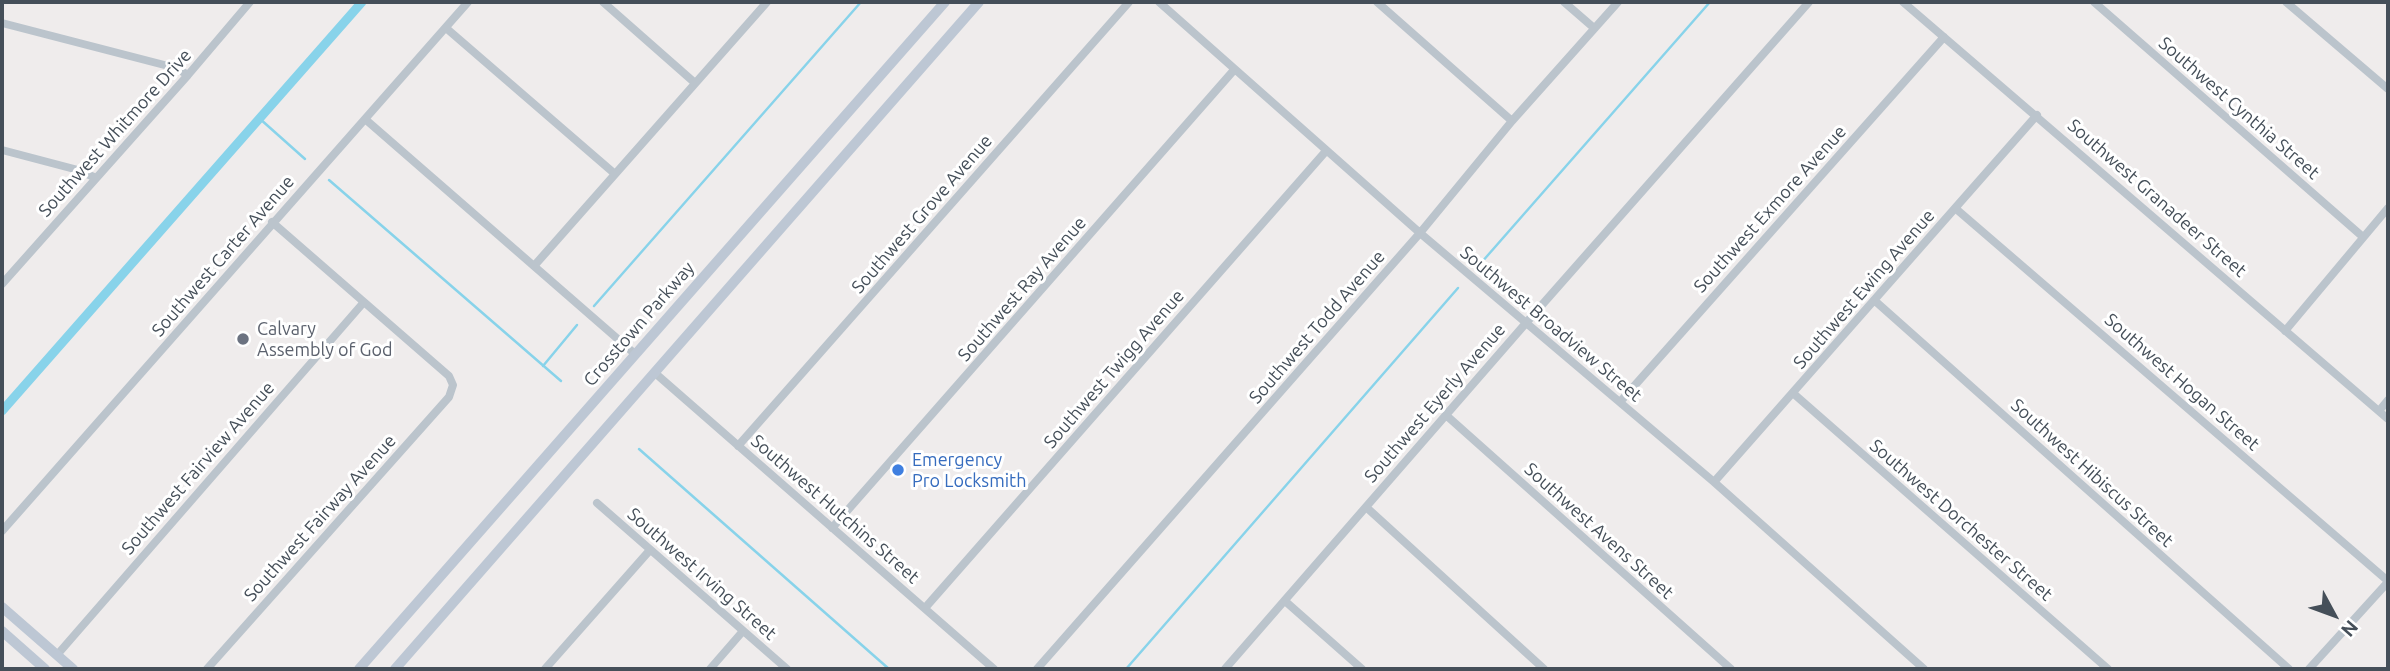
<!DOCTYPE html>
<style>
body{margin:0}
#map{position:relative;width:2390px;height:671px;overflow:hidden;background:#efecec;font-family:Ubuntu,sans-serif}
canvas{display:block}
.frame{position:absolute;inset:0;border:4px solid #454f59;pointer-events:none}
.north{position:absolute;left:2299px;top:580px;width:70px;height:70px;-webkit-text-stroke:5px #fff;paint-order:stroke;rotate:131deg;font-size:19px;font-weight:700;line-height:28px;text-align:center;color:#454f59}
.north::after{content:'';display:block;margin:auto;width:24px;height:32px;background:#454f59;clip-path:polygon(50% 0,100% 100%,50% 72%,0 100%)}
</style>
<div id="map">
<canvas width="2390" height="671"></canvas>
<div class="frame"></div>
<div class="north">N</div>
</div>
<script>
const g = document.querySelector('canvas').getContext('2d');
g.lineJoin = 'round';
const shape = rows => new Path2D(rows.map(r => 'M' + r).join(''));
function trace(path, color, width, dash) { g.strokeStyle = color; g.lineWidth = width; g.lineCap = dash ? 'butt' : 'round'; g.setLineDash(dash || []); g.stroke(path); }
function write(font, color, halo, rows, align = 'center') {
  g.font = font + ' Ubuntu,sans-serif'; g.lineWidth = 6; g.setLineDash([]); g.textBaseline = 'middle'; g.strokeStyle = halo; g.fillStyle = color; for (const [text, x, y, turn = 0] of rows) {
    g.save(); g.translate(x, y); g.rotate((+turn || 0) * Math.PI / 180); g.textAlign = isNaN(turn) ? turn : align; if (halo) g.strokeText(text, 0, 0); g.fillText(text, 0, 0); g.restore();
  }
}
trace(shape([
 [259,118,305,159],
 [329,180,561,381],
 [1481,263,1710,2],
 [594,306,861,2],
 [543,366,577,325],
 [639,449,889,669],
 [1126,669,1458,288]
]), '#88d3ea', 2.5);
trace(shape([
 [2,411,362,2]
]), '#88d3ea', 9);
trace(shape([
 [603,2,695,83],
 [1159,2,1420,233,1714,482,1924,669],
 [1377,2,1512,121],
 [1564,2,1594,28],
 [1903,2,2388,419],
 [2094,2,2363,237],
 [2286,2,2388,89],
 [2,23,176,68,188,75],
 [446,28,615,174],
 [365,119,635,354],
 [2,150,78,170,96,178],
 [1955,208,2388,581],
 [534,266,767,2],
 [2,284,188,75,250,2],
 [1874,300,2289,669],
 [2285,331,2388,208],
 [655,373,994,669],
 [1794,394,2108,669],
 [1620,402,1944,37],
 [2379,411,2388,400],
 [1447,416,1731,669],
 [738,446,1129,2],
 [1714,482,2037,115],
 [597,503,787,669],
 [1366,507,1544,669],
 [832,528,1234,70],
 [2,531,468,2],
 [1285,601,1362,669],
 [925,608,1326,151],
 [57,655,364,302],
 [207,669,449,397,453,385,449,376,272,222],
 [545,669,650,550],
 [710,669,743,631],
 [1037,669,1420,233,1512,121,1618,2],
 [1225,669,1526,323,1809,2],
 [2309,669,2388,582]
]), '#bbc4cc', 8);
trace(shape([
 [2,607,73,669],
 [2,631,45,669],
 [359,669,945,2],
 [395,669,979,2]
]), '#bdc7d4', 10);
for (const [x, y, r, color] of [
 [243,339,7,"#6b7280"],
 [898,470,7,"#3f7fe0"]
]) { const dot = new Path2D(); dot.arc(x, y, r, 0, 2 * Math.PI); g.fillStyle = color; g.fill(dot); trace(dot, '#fff', 2.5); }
write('18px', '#454f59', '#fff', [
 ["Southwest Cynthia Street",2239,108,41],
 ["Southwest Whitmore Drive",115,133,-48],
 ["Southwest Granadeer Street",2157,198,41],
 ["Southwest Exmore Avenue",1770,209,-48],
 ["Southwest Grove Avenue",922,214,-49],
 ["Southwest Carter Avenue",223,256,-49],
 ["Southwest Ray Avenue",1022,289,-49],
 ["Southwest Ewing Avenue",1864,289,-49],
 ["Crosstown Parkway",639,324,-49],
 ["Southwest Broadview Street",1551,324,40],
 ["Southwest Todd Avenue",1317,327,-49],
 ["Southwest Twigg Avenue",1114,369,-49],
 ["Southwest Hogan Street",2182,382,41],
 ["Southwest Eyerly Avenue",1435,403,-49],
 ["Southwest Fairview Avenue",198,468,-49],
 ["Southwest Hibiscus Street",2092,473,42],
 ["Southwest Hutchins Street",835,509,41],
 ["Southwest Fairway Avenue",320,518,-48],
 ["Southwest Dorchester Street",1961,520,41],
 ["Southwest Avens Street",1599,531,42],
 ["Southwest Irving Street",702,574,41]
]);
write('18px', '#5b616d', '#fff', [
 ["Calvary",257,329],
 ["Assembly of God",257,350]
], 'left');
write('18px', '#366cbe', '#fff', [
 ["Emergency",912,460],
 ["Pro Locksmith",912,481]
], 'left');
</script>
